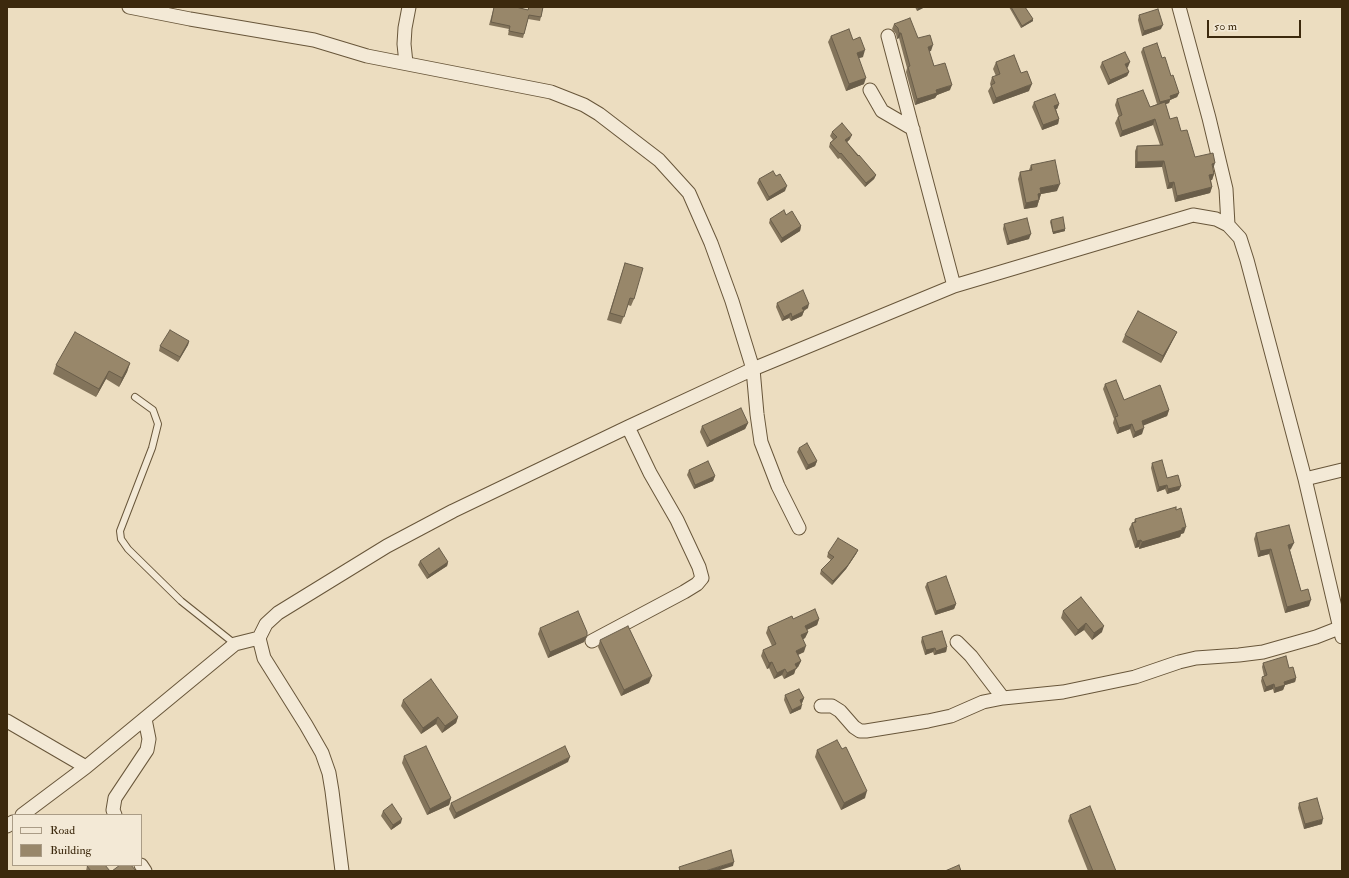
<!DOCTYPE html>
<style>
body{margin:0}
#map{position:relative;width:1349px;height:878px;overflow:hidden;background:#ecddc0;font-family:"IM FELL Double Pica",serif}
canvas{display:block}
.frame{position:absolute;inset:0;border:8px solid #3c290d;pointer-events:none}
.legend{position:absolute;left:12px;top:814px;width:130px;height:52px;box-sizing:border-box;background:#f3e9d6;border:1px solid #aa9c86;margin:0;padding:5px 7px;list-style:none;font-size:12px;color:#3c290d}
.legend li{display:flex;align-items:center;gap:8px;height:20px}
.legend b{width:20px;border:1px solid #aa9c86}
.scale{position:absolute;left:1207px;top:20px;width:94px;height:18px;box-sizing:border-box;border:2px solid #3c290d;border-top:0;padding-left:5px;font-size:12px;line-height:14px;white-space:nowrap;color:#3c290d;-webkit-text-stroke:3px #f3e9d6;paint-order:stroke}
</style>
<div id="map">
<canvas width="1349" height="878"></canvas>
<div class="frame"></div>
<ul class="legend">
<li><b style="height:5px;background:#f3e9d6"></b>Road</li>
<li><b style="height:11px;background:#98876a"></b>Building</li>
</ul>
<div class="scale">50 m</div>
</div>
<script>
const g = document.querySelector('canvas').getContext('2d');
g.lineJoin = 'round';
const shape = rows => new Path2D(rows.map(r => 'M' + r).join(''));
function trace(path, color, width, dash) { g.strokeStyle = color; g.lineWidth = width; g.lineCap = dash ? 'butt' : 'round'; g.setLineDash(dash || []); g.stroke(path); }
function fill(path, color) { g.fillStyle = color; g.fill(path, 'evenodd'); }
const lane = shape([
 [135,397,153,410,158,424,152,448,120,531,121,539,128,549,181,601,235,644]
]);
const street = shape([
 [129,7,190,19,314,40,367,56,551,92,584,105,599,114,659,160,689,193,711,243,732,301,753,369,757,414,761,442,778,486,799,528],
 [1179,7,1209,118,1226,189,1228,225],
 [888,36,954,286],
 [406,63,404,44,405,28,409,7],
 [870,90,882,111,913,129],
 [1305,479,1342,637],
 [592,641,684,592,697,584,702,578,699,567,677,520,650,473,628,427],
 [957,642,971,656,1003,698],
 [821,706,832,706,840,711,854,727,860,731,866,731,928,721,951,716,983,702,1003,698,1063,692,1135,677,1179,662,1196,658,1239,655,1263,652,1316,637,1339,628],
 [7,721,86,767],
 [22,815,86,767,235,644,259,638],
 [115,815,113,810,115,798,147,750,149,739,145,719],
 [7,826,13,822],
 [141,865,145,871],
 [342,871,332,791,329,773,322,753,306,725,264,658,259,638,266,624,278,613,387,546,453,511,628,427,753,369,954,286,1193,215,1216,219,1228,225,1240,238,1247,260,1305,479,1342,470]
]);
trace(lane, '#68563a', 8);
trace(street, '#68563a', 15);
trace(lane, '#f3e9d6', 6);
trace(street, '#f3e9d6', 13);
fill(shape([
 [494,7,516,7,528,10,529,7,543,7,540,21,528,19,523,38,508,35,509,29,489,25],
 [915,7,925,7,917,11],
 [1009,7,1025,7,1033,21,1021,28],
 [1139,15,1161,29,1142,36,1138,20],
 [894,24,918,38,931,51,929,51,934,66,950,90,937,95,935,98,915,105,906,72,907,68,899,38,897,39,896,34,892,29],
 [831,36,853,40,863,57,859,58,864,84,846,91,828,42],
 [1143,48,1162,58,1171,76,1179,93,1177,97,1170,100,1169,103,1165,104,1170,119,1181,131,1195,157,1213,169,1214,174,1212,180,1211,180,1212,187,1210,193,1175,202,1172,188,1167,189,1162,167,1135,168,1135,151,1137,146,1160,145,1153,125,1120,137,1115,123,1118,117,1119,117,1115,105,1117,99,1150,107,1157,104,1141,52],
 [996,62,1021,73,1029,91,993,104,988,91,991,86,990,84,992,77,996,76,993,69],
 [1102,62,1128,67,1127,68,1129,72,1127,76,1108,85,1100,67],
 [1034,102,1059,104,1057,109,1056,109,1059,119,1058,124,1042,130,1032,107],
 [832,132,850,139,847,142,876,175,874,179,865,187,840,158,838,159,829,147,830,143,833,140,830,136],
 [1031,165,1057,191,1041,194,1037,207,1024,209,1018,179,1020,172,1029,170],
 [759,179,785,191,767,201,757,183],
 [786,215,801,226,800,231,781,243,769,223,770,219],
 [1051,220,1065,229,1065,231,1053,234,1050,222],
 [1004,224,1029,239,1007,245,1003,229],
 [625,263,634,299,631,306,628,305,621,324,607,320],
 [777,303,808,308,804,311,802,316,791,321,789,318,782,321,776,307],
 [1177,332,1174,338,1161,363,1122,342,1125,335],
 [189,341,188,345,178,362,159,351,160,346],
 [130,363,127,372,119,387,106,379,96,397,53,374,56,365],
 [1105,384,1124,400,1169,410,1167,416,1143,425,1142,434,1133,438,1130,429,1117,434,1113,423,1114,419,1103,389],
 [748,423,745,429,707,447,700,432,702,426],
 [799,448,817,461,815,466,806,470,797,452],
 [1152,463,1167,478,1181,486,1179,490,1167,494,1165,489,1157,492,1151,468],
 [689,470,715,476,713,481,694,489,687,475],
 [1135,519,1184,533,1181,534,1180,537,1139,549,1139,547,1135,548,1129,529,1132,523,1134,522],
 [1256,533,1291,549,1290,550,1301,591,1309,606,1285,613,1269,554,1258,557,1254,539],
 [858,550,856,554,846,569,832,585,820,574,821,570,831,560,827,557,828,553],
 [420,561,448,562,447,566,427,579,418,565],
 [927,583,956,604,954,609,935,615,925,587],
 [1081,597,1102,632,1092,640,1084,630,1075,636,1061,618,1063,611],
 [793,619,819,619,817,625,807,630,808,632,805,638,803,639,804,652,798,655,801,661,798,667,796,668,794,674,784,679,782,675,774,679,769,668,767,669,761,656,763,650,772,646,766,633,768,627],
 [540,628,587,636,584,642,548,658,538,634],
 [922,637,947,647,946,652,934,655,933,652,925,655,921,642],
 [600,640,649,683,621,696,598,647],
 [1263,663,1289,668,1296,678,1295,682,1285,685,1283,690,1274,693,1273,689,1264,692,1261,681,1262,677,1264,676,1262,667],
 [785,695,804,698,802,703,801,703,801,709,790,714,784,700],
 [403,700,458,717,456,723,442,733,436,724,421,734,401,706],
 [817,750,865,798,841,810,815,757],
 [404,756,451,798,449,805,427,815,402,763],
 [568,762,454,819,449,809,451,803],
 [1299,803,1322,824,1304,829,1298,808],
 [383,811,401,823,391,830,381,816],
 [1070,815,1116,871,1088,871,1068,821],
 [87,866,110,871,86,871]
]), '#83745b');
fill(shape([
 [919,7,925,7,917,11],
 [1033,19,1033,21,1021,28,1022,26],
 [1163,25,1161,29,1142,36,1144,31],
 [899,33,901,33,899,38,897,39],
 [933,45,931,51,926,52,928,47],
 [865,50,863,57,855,59,857,53],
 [1130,62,1128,67,1124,69,1125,64],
 [1129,72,1127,76,1108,85,1110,80],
 [866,78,864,84,846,91,849,84],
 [1032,84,1029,91,993,104,996,98],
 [952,85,950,90,937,95,935,98,915,105,917,99,936,90],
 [1179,93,1177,97,1170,100,1169,103,1158,107,1160,102,1170,96],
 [1059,104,1057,109,1053,110,1054,106],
 [1059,119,1058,124,1042,130,1043,125],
 [1155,119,1153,125,1120,137,1122,131],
 [852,135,850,139,844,145,845,140],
 [1164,161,1162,167,1135,168,1137,162],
 [1215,163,1213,169,1212,164],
 [1214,174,1212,180,1207,181,1209,175],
 [876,175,874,179,865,187,866,183],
 [1174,182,1172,188,1167,189,1169,183],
 [1060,184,1057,191,1041,194,1039,200,1036,200,1040,188],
 [787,186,785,191,767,201,769,197],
 [1212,187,1210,193,1175,202,1177,196],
 [1039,200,1037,207,1024,209,1026,203],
 [801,226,800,231,781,243,782,238],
 [1065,229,1065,231,1053,234,1053,232],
 [1031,234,1029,239,1007,245,1009,241],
 [809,304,808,308,800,312,802,308],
 [804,311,802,316,791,321,792,317],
 [791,313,789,318,782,321,784,317],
 [1177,332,1174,338,1161,363,1163,356],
 [189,341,188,345,178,362,180,357],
 [130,363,127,372,119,387,122,378],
 [109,371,106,379,96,397,99,389],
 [1169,410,1167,416,1140,427,1142,421],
 [748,423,745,429,707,447,710,441],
 [1132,424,1130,429,1117,434,1119,428],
 [1144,428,1142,434,1133,438,1135,432],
 [817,461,815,466,806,470,808,465],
 [715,476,713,481,694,489,695,485],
 [1167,485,1165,489,1157,492,1159,487],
 [1181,486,1179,490,1167,494,1168,489],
 [1186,527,1184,533,1181,534,1180,537,1139,549,1142,542],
 [1141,540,1139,547,1135,548,1137,541],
 [1294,543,1291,549,1286,550,1288,545],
 [1271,549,1269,554,1258,557,1260,551],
 [858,550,856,554,846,569,832,585,833,581],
 [448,562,447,566,427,579,429,575],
 [1311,600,1309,606,1285,613,1287,607],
 [956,604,954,609,935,615,936,611],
 [819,619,817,625,802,632,805,626],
 [1086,623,1084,630,1075,636,1078,630],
 [1104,626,1102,632,1092,640,1094,633],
 [808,632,805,638,799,642,801,635],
 [587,636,584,642,548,658,550,652],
 [806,646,804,652,793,657,796,651],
 [947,647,946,652,934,655,936,651],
 [935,648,933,652,925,655,926,650],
 [801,661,798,667,796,668,794,674,784,679,787,673,795,664],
 [772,662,769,668,767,669,769,663],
 [785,669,782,675,774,679,777,673],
 [652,676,649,683,621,696,624,690],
 [1296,678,1295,682,1282,686,1284,682],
 [1274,684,1273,689,1264,692,1266,687],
 [1285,685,1283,690,1274,693,1275,688],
 [804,698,802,703,798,705,800,700],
 [802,705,801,709,790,714,792,710],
 [438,717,436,724,421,734,423,728],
 [458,717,456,723,442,733,445,726],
 [570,757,568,762,454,819,456,813],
 [867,791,865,798,841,810,844,803],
 [451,798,449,805,427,815,430,809],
 [402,819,401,823,391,830,393,825],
 [1323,819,1322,824,1304,829,1305,824],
 [734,862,733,866,717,871,705,871]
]), '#6a5e4a');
const building = shape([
 [494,7,516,7,528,10,529,7,543,7,541,17,529,15,524,34,509,31,510,26,491,22,494,7],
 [1011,7,1025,7,1033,19,1022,26,1011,7],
 [1158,9,1163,25,1144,31,1139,15,1158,9],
 [910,18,918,38,930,35,933,45,928,47,934,66,945,63,952,85,936,90,937,93,917,99,908,67,910,66,901,33,899,33,898,28,894,24,910,18],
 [849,29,853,40,860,37,865,50,857,53,866,78,849,84,831,36,849,29],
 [1157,43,1162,58,1165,57,1171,76,1173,75,1179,93,1170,96,1171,99,1160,102,1143,48,1157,43],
 [1125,52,1130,62,1125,64,1129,72,1110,80,1102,62,1125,52],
 [1014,55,1021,73,1027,71,1032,84,996,98,991,85,995,83,992,77,1000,74,996,62,1014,55],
 [1143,90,1150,107,1165,102,1170,119,1177,117,1181,131,1187,130,1195,157,1213,153,1215,163,1212,164,1214,174,1209,175,1212,187,1177,196,1174,182,1169,183,1164,161,1137,162,1137,146,1163,145,1155,119,1122,131,1118,117,1122,115,1117,99,1143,90],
 [1055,94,1059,104,1054,106,1059,119,1043,125,1034,102,1055,94],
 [842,123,852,135,845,140,858,156,859,155,876,175,866,183,841,153,840,154,830,143,837,137,832,132,842,123],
 [1055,160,1060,184,1040,188,1041,193,1038,194,1039,200,1026,203,1020,172,1032,170,1031,165,1055,160],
 [773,171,776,176,780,174,787,186,769,197,759,179,773,171],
 [784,210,786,215,792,211,801,226,782,238,770,219,784,210],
 [1063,217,1065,229,1053,232,1051,220,1063,217],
 [1027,218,1031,234,1009,241,1004,224,1027,218],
 [625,263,643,268,634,299,630,298,624,317,610,313,625,263],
 [803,290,809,304,802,308,804,311,792,317,791,313,784,317,777,303,803,290],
 [1138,311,1177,332,1163,356,1125,335,1138,311],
 [170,330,189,341,180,357,160,346,170,330],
 [75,332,130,363,122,378,109,371,99,389,56,365,75,332],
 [1116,380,1124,400,1160,385,1169,410,1142,421,1144,428,1135,432,1132,424,1119,428,1115,417,1118,416,1105,384,1116,380],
 [741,408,748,423,710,441,702,426,741,408],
 [807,443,817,461,808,465,799,448,807,443],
 [1162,460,1167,478,1178,475,1181,486,1168,489,1167,485,1159,487,1152,463,1162,460],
 [708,461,715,476,695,485,689,470,708,461],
 [1176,507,1176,510,1181,508,1186,527,1182,528,1182,530,1142,542,1141,540,1137,541,1132,523,1136,522,1135,519,1176,507],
 [1289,525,1294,543,1288,545,1301,591,1308,589,1311,600,1287,607,1271,549,1260,551,1256,533,1289,525],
 [838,538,858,550,848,565,833,581,821,570,834,557,828,553,838,538],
 [439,548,448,562,429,575,420,561,439,548],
 [946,576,956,604,936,611,927,583,946,576],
 [1081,597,1104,626,1094,633,1086,623,1078,630,1063,611,1081,597],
 [815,609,819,619,805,626,808,632,801,635,806,646,796,651,801,661,795,664,797,668,787,673,785,669,777,673,772,662,769,663,763,650,776,644,768,627,792,616,793,619,815,609],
 [578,611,587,632,587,636,550,652,540,628,578,611],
 [628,626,652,676,624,690,600,640,628,626],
 [942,631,947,647,936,651,935,648,926,650,922,637,942,631],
 [1286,656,1289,668,1293,667,1296,678,1284,682,1285,685,1275,688,1274,684,1266,687,1262,677,1267,675,1263,663,1286,656],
 [431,679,458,717,445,726,438,717,423,728,403,700,431,679],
 [799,689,804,698,800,700,802,705,792,710,785,695,799,689],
 [837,740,842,749,846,747,867,791,844,803,817,750,837,740],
 [426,746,451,798,430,809,404,756,426,746],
 [565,746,570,757,456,813,451,803,565,746],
 [1317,798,1323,819,1305,824,1299,803,1317,798],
 [392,804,402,819,393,825,383,811,392,804],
 [1090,806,1116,871,1093,871,1070,815,1090,806],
 [731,850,734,862,705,871,680,871,679,867,731,850],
 [89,865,105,865,110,871,91,871,87,866,89,865],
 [120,865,131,865,136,871,112,871,120,865],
 [959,865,961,871,945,871,959,865]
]);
fill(building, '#98876a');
trace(building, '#6a5e4a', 1);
</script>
